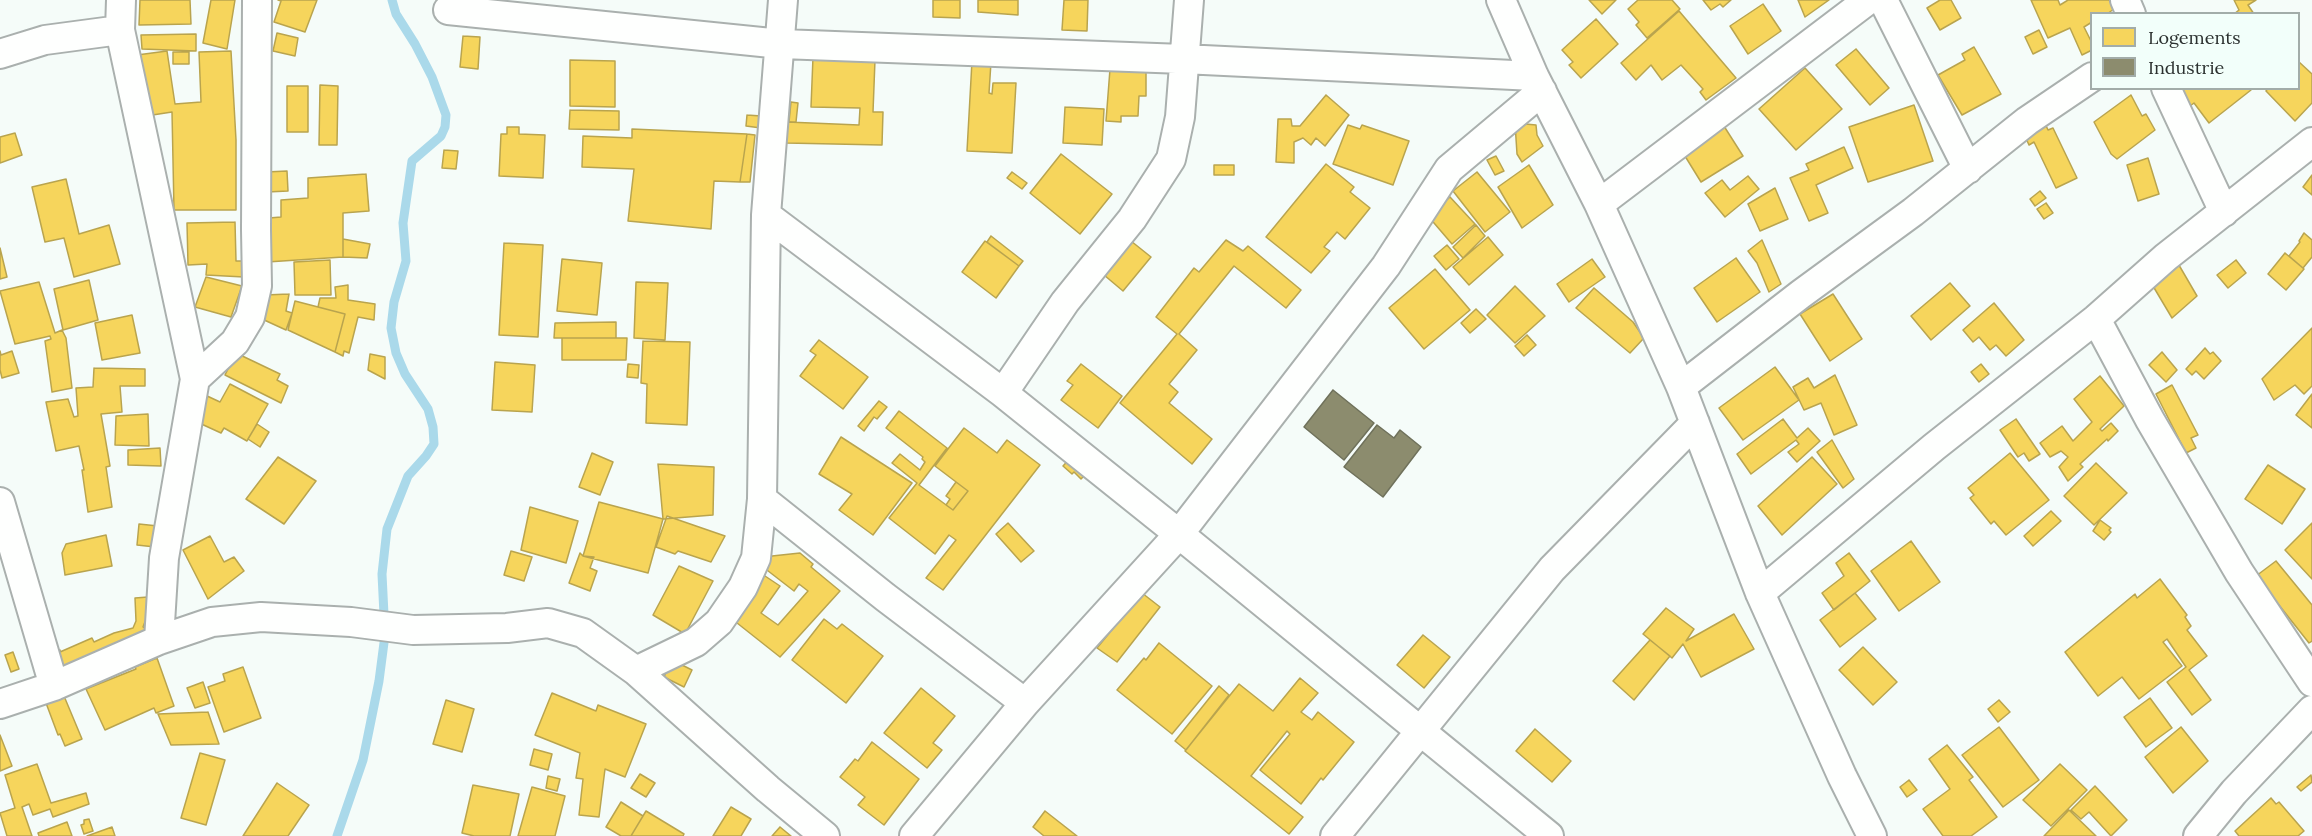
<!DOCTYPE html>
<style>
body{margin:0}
#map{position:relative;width:2312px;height:836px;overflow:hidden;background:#f5fcf9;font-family:Lora,serif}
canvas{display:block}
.legend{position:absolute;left:2090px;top:12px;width:210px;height:78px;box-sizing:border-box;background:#f2fffa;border:2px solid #a2ada9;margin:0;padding:8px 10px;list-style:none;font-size:18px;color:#2b312f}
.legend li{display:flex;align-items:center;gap:12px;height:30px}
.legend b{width:30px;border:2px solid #a2ada9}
</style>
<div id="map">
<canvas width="2312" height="836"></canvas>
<ul class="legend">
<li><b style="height:16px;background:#f6d55c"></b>Logements</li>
<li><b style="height:16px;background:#8c8c6e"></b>Industrie</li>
</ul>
</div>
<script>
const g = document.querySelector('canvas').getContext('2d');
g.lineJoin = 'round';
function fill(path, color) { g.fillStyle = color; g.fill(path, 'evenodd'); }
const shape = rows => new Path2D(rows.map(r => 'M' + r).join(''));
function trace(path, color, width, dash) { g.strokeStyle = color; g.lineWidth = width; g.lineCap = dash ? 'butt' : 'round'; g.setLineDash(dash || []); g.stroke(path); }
const homes = shape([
 [140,0,190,0,191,24,139,25,140,0],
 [211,0,235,0,227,49,203,43,211,0],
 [278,0,317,0,305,32,274,22,281,1,278,0],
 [933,0,960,0,960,18,933,17,933,0],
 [978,0,1018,0,1018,15,978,12,978,0],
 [1064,0,1088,0,1087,31,1062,30,1064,0],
 [1589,0,1616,0,1602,14,1589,0],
 [1638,0,1672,0,1680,9,1647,38,1636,25,1639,22,1628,9,1638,0],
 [1703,0,1731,0,1723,7,1720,4,1711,10,1703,0],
 [1798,0,1829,0,1805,17,1798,0],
 [1940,0,1951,0,1961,18,1940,30,1927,8,1940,0],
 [2031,0,2058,0,2060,5,2068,0,2109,0,2114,9,2107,14,2092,14,2092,22,2084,27,2092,43,2092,50,2082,55,2070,28,2048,38,2031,0],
 [2234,0,2256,0,2248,5,2254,14,2234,14,2239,10,2234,0],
 [1763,4,1781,31,1748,54,1730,26,1763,4],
 [1679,11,1736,78,1706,100,1700,92,1703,89,1681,65,1662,80,1651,65,1636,80,1621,63,1679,11],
 [1596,19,1618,44,1581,78,1569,65,1573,62,1562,50,1596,19],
 [2039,30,2047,47,2033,54,2025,37,2039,30],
 [277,33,298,38,295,56,273,51,277,33],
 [196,34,196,51,142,49,141,35,196,34],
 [463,36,480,37,478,69,460,67,463,36],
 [1974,47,2001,94,1962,115,1938,75,1965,60,1962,54,1974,47],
 [1856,49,1889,88,1870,105,1836,65,1856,49],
 [167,51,175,104,201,102,199,52,231,51,236,140,236,210,174,210,172,112,146,116,137,55,167,51],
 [173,52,189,52,189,64,173,64,173,52],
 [813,57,875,60,873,112,883,112,882,145,786,143,787,122,859,125,860,108,811,107,813,57],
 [570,60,615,61,615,107,570,106,570,60],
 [972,61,991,62,989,93,992,94,993,83,1016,83,1012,153,967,151,972,61],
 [2298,61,2312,74,2312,103,2295,121,2266,91,2268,88,2298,88,2298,61],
 [1805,68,1842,109,1796,150,1759,109,1805,68],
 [1110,69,1146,69,1146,96,1139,96,1138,116,1121,116,1121,122,1106,121,1110,69],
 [320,85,338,86,337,145,319,145,320,85],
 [287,86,308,86,308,132,287,132,287,86],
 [2185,88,2251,88,2251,90,2209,123,2194,103,2190,106,2180,92,2185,88],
 [1326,95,1349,115,1325,146,1316,138,1311,145,1303,138,1294,142,1294,163,1276,162,1278,119,1291,119,1292,126,1300,126,1326,95],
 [2131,95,2142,116,2146,114,2155,130,2117,159,2111,154,2094,122,2131,95],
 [791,102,798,103,796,122,789,122,791,102],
 [1914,105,1933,161,1868,182,1849,127,1914,105],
 [1065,107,1104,109,1102,145,1063,143,1065,107],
 [570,110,619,111,619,130,569,129,570,110],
 [747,115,761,116,761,128,746,126,747,115],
 [2044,121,2048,130,2053,128,2077,178,2056,188,2034,142,2029,145,2023,132,2044,121],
 [1515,123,1536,125,1537,135,1543,146,1522,162,1517,154,1515,123],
 [1722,123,1743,156,1701,182,1680,148,1722,123],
 [1348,125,1360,129,1362,125,1409,141,1393,185,1333,164,1348,125],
 [507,127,519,127,519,134,545,135,543,178,499,176,501,134,507,134,507,127],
 [632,129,747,134,740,182,714,181,711,229,628,221,634,169,582,167,583,136,632,138,632,129],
 [15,133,22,155,0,163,0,137,15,133],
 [747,134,755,135,750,182,740,182,747,134],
 [1844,147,1853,168,1816,185,1828,213,1809,221,1790,178,1809,170,1806,164,1844,147],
 [444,150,458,151,456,169,442,168,444,150],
 [1061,154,1112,194,1080,234,1030,193,1061,154],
 [1496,156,1504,171,1495,175,1487,160,1496,156],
 [2148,158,2159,194,2138,201,2127,165,2148,158],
 [1326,164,1354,187,1350,192,1370,208,1345,239,1337,232,1324,247,1330,251,1311,273,1266,237,1326,164],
 [1214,165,1234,165,1234,175,1214,175,1214,165],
 [1529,165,1553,205,1522,228,1498,187,1529,165],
 [287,171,288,191,267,192,266,172,287,171],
 [1012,172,1027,183,1022,189,1007,178,1012,172],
 [1477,172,1510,212,1485,232,1453,191,1477,172],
 [366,174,369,211,343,213,343,257,267,262,269,218,281,217,281,200,308,198,308,178,366,174],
 [2312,175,2312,195,2303,187,2312,175],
 [1748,176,1759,189,1725,217,1705,193,1722,180,1730,190,1748,176],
 [66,179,79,234,109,225,120,264,74,277,64,238,45,242,32,187,66,179],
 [1775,188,1788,219,1760,231,1748,204,1775,188],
 [2040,191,2046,198,2035,206,2030,199,2040,191],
 [1450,197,1475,224,1452,244,1428,216,1450,197],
 [2046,203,2053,213,2044,219,2037,209,2046,203],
 [235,222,236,261,244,261,244,277,206,275,207,264,188,265,187,223,235,222],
 [1476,225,1485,236,1463,258,1453,247,1476,225],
 [2304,233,2312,240,2312,257,2303,268,2289,256,2300,242,2299,241,2304,233],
 [991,236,1023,261,1019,266,987,242,991,236],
 [1488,237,1503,255,1469,285,1453,267,1488,237],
 [343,239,370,244,367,258,343,257,343,239],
 [1226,240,1243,251,1248,246,1301,290,1286,308,1234,266,1179,334,1197,350,1169,384,1178,392,1169,403,1212,439,1192,464,1120,403,1177,334,1156,317,1194,268,1199,272,1226,240],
 [1762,240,1781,284,1769,292,1757,263,1748,251,1762,240],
 [985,241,1019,266,996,298,962,272,985,241],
 [1131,241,1151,257,1123,291,1104,275,1131,241],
 [504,243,543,245,538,337,499,335,504,243],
 [1447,245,1459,259,1446,270,1434,256,1447,245],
 [0,248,7,277,0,279,0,248],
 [2285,253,2304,269,2286,290,2268,274,2285,253],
 [1736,258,1760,292,1717,322,1694,288,1736,258],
 [562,259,602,263,597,315,557,311,562,259],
 [1592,259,1605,277,1569,302,1557,284,1592,259],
 [330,260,331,295,295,295,294,262,330,260],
 [2176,260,2197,296,2172,318,2150,281,2176,260],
 [2236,260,2246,273,2228,288,2217,275,2236,260],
 [1435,269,1470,310,1424,349,1389,308,1435,269],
 [206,277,242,286,231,317,195,307,206,277],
 [89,280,98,320,63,330,54,289,89,280],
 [39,282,55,333,62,330,66,338,72,388,52,392,45,341,51,339,50,336,15,344,0,291,39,282],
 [636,282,668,283,665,340,634,338,636,282],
 [1950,283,1970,306,1931,340,1911,316,1950,283],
 [348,285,348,300,375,304,374,320,358,317,349,353,344,351,343,356,335,352,345,314,318,307,320,298,336,298,335,287,348,285],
 [1515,286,1545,316,1515,343,1487,315,1515,286],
 [1594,288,1633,322,1644,338,1630,353,1576,308,1594,288],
 [289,294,286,311,292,313,286,330,262,319,267,307,263,306,265,295,289,294],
 [1833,294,1862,339,1830,361,1800,314,1833,294],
 [295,301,345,314,335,352,288,330,295,301],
 [1994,303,2024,340,2006,356,1996,345,1990,350,1979,337,1973,342,1963,330,1994,303],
 [1476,309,1486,319,1470,333,1461,323,1476,309],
 [132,315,140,353,102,360,95,323,132,315],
 [616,322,616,338,554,338,555,323,616,322],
 [2312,328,2312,386,2304,394,2295,385,2274,400,2262,379,2312,328],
 [1527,335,1536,345,1524,356,1515,346,1527,335],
 [562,338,627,338,626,360,562,360,562,338],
 [819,340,868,377,843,409,800,376,816,355,810,351,819,340],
 [643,341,690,342,687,425,646,423,647,384,641,383,643,341],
 [2205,348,2210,354,2213,352,2221,361,2204,379,2196,371,2192,375,2186,369,2205,348],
 [0,351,1,355,12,351,19,373,2,378,0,370,0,351],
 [2162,352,2177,370,2166,382,2149,365,2162,352],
 [236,353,280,374,277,380,288,386,281,403,225,375,236,353],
 [370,354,385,357,385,379,368,370,370,354],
 [495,362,535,365,532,412,492,410,495,362],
 [628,364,639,365,638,378,627,377,628,364],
 [1081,364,1122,396,1098,428,1061,400,1073,385,1067,381,1081,364],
 [1981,364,1989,374,1979,382,1971,372,1981,364],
 [1775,367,1799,400,1743,440,1719,408,1775,367],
 [94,368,145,369,145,386,120,386,122,412,101,414,110,466,106,467,112,507,88,512,82,470,84,470,79,446,56,451,46,402,68,399,74,417,78,416,76,388,93,387,94,368],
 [1835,375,1857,425,1834,435,1821,403,1804,410,1793,387,1808,378,1814,388,1835,375],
 [2100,376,2124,406,2100,429,2102,431,2111,423,2118,431,2108,441,2107,439,2080,464,2083,467,2068,481,2059,467,2068,457,2061,451,2050,457,2040,443,2062,426,2073,441,2092,422,2074,399,2100,376],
 [230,384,268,404,247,441,224,428,221,433,197,422,205,395,220,402,230,384],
 [2172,385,2198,435,2191,438,2196,448,2186,453,2156,394,2172,385],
 [2312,394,2312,428,2296,415,2312,394],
 [879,401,887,407,877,419,874,417,864,431,858,426,879,401],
 [899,411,947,448,919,485,953,510,968,491,935,466,964,428,997,453,1007,440,1040,465,943,590,926,578,956,540,949,535,935,554,889,518,917,483,892,463,900,454,920,470,925,462,922,459,923,457,886,428,899,411],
 [148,414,149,446,115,445,116,416,148,414],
 [1783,419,1797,438,1808,428,1820,441,1797,462,1788,452,1799,444,1796,440,1751,474,1737,454,1783,419],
 [2016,419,2040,454,2029,461,2024,453,2018,457,2000,430,2016,419],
 [257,424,269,432,260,447,248,439,257,424],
 [841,437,912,483,873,535,839,510,852,494,819,474,841,437],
 [1832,440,1854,479,1843,488,1817,452,1832,440],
 [160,448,161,466,128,465,128,450,160,448],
 [592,453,613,462,600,495,579,487,592,453],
 [2010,453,2049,500,2006,535,1994,521,1991,524,1970,498,1974,495,1968,488,2010,453],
 [1073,455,1084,476,1081,479,1074,472,1072,474,1063,466,1073,455],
 [278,457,316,481,284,524,246,499,278,457],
 [1812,457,1837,484,1782,535,1758,506,1812,457],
 [2096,463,2127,493,2094,525,2064,496,2096,463],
 [658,464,714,467,713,515,663,519,658,464],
 [2268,465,2305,489,2282,524,2245,499,2268,465],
 [956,482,968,491,953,510,946,505,950,499,946,496,956,482],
 [599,502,663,519,648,573,583,556,599,502],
 [530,507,578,521,566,563,521,550,530,507],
 [2051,511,2061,521,2033,546,2024,536,2051,511],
 [667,516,725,536,711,562,678,551,675,554,656,547,667,516],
 [2100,520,2111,528,2109,530,2111,532,2104,540,2093,531,2100,520],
 [1008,523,1034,551,1021,562,996,534,1008,523],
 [2312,523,2312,579,2285,550,2312,523],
 [139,524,158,526,155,547,137,545,139,524],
 [106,535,112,566,65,575,62,553,66,544,106,535],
 [210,536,224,562,234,557,244,571,208,599,183,550,210,536],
 [1911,541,1940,582,1899,611,1871,571,1911,541],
 [511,551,532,557,524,581,504,575,511,551],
 [580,553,583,556,594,557,590,568,597,571,590,591,569,583,580,553],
 [800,553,813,564,811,567,840,591,780,657,732,619,762,574,780,586,761,613,778,625,808,591,799,584,794,591,763,567,772,556,800,553],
 [1849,553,1870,581,1834,610,1822,593,1844,576,1836,563,1849,553],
 [2276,561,2312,605,2312,641,2309,643,2256,576,2276,561],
 [679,566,713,581,685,634,653,615,679,566],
 [2160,579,2187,615,2185,617,2191,626,2187,630,2207,656,2189,670,2211,700,2192,715,2167,682,2186,667,2167,639,2163,642,2182,666,2139,699,2122,677,2098,696,2065,652,2135,594,2137,598,2160,579],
 [1142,593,1160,607,1117,662,1097,648,1142,593],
 [1855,593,1876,619,1840,647,1820,620,1855,593],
 [148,597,146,619,143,627,146,629,141,638,64,668,49,653,60,650,60,652,92,638,94,642,114,633,133,628,136,621,135,598,148,597],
 [1666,608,1694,629,1686,641,1734,614,1754,649,1701,677,1683,644,1672,658,1643,634,1666,608],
 [824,619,837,629,842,624,883,656,846,703,792,660,824,619],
 [1423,635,1450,657,1424,688,1397,665,1423,635],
 [1650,640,1670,656,1634,700,1613,681,1650,640],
 [1159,643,1212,686,1172,734,1117,690,1144,658,1146,660,1159,643],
 [1863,647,1897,682,1873,705,1839,670,1863,647],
 [13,652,19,669,11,672,5,655,13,652],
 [157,658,174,706,156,713,154,708,105,730,86,689,136,669,135,667,157,658],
 [680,664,692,670,684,687,664,677,669,665,680,664],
 [243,667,261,718,224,732,208,687,225,681,223,674,243,667],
 [1300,678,1318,693,1301,712,1312,720,1318,712,1354,742,1323,780,1321,778,1301,804,1260,770,1290,734,1287,731,1251,776,1303,817,1289,834,1185,751,1239,684,1273,711,1300,678],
 [203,682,210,703,195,708,187,688,203,682],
 [1219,686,1229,695,1186,750,1175,741,1219,686],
 [921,688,955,716,933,743,942,750,927,768,884,733,921,688],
 [552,693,596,711,598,705,646,724,625,777,605,769,599,817,579,815,583,779,576,778,580,753,535,735,552,693],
 [64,696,82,739,65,746,60,734,58,735,46,703,64,696],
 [2150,698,2172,728,2146,747,2124,717,2150,698],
 [446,700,474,709,462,752,433,744,446,700],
 [1999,700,2010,712,1998,722,1988,709,1999,700],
 [208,712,219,744,171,745,158,714,208,712],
 [1999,727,2039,780,2003,807,1962,755,1999,727],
 [2181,727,2208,761,2173,793,2145,757,2181,727],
 [1535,729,1571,761,1552,782,1516,751,1535,729],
 [0,735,12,766,0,771,0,735],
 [872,742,919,779,884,825,858,805,865,797,840,777,855,759,858,761,872,742],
 [1947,745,1973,777,1969,780,1997,817,1971,836,1943,836,1923,809,1950,789,1929,759,1947,745],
 [534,749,552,754,548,770,530,765,534,749],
 [200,753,225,760,206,825,181,818,200,753],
 [37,764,51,803,86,793,89,804,53,817,50,809,33,815,29,804,22,807,32,836,7,836,0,813,15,808,5,775,37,764],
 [2060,764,2087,790,2051,826,2023,800,2060,764],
 [640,774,655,783,646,797,631,788,640,774],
 [2311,775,2312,782,2301,791,2297,787,2311,775],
 [548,776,560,779,557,791,546,788,548,776],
 [1909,780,1917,790,1907,797,1900,787,1909,780],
 [277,783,309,805,288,836,243,836,277,783],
 [473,785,519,794,510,836,474,836,462,833,473,785],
 [2095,786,2127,820,2111,836,2089,812,2081,819,2071,810,2095,786],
 [532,787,565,796,555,836,518,836,532,787],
 [2271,798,2276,804,2279,802,2304,831,2298,836,2239,836,2235,831,2271,798],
 [621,802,643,816,631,836,621,836,606,827,621,802],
 [731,807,751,819,741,836,713,836,731,807],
 [2069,810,2096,836,2044,836,2069,810],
 [646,811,684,834,683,836,631,836,646,811],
 [1045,811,1077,836,1044,836,1033,827,1045,811],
 [89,819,93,831,84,834,81,825,84,824,84,820,89,819],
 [67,822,72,836,39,836,38,833,67,822],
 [112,827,115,836,87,836,112,827],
 [780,827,791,836,772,836,780,827]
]);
fill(homes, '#f6d55c');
trace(homes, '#b9a44e', 1.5);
const industry = shape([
 [1333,390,1374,423,1344,460,1304,427,1333,390],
 [1377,425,1394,438,1400,430,1421,447,1383,497,1344,467,1377,425]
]);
fill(industry, '#8c8c6e');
trace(industry, '#6f715b', 1.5);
trace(shape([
 [337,836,363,760,379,681,385,635,382,574,387,529,408,476,426,456,434,444,433,427,428,409,405,374,396,353,391,328,394,302,406,261,403,223,412,161,441,136,445,127,446,115,432,77,415,44,396,14,392,0]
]), '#aad9ea', 9);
const minor = shape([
 [121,0,120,30,195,379,164,558,159,640],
 [1501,0,1534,76,1599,204,1681,387,1760,593,1842,776,1872,836],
 [1883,0,1968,169],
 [2125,0,2131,14],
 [448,10,781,44,1183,59,1534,76],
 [0,54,45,40,120,30],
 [2166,88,2224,212],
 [1599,204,1868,0],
 [766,215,1003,393,1179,534,1549,836],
 [2096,319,2150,420,2239,572,2312,682],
 [195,379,235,342,250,317,257,286,256,230,257,0],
 [1681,387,1801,294,1913,212,2027,121,2092,77],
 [1003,393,1065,302,1132,219,1171,159,1180,117,1189,0],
 [762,499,885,597,1025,703],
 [0,502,54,686],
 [1760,593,1934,447,2096,319,2166,257,2312,142],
 [636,671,696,642,719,622,743,587,756,558,762,499,766,215,783,0],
 [0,704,54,686,159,640,212,622,261,617,351,622,413,630,507,628,548,623,583,633,636,671,768,789,825,836],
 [914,836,1025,703,1179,534,1386,266,1449,169,1542,91],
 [1335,836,1552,569,1695,423],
 [2198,836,2234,792,2312,710]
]);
trace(minor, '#aab0ae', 32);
trace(minor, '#fefffe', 28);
</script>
